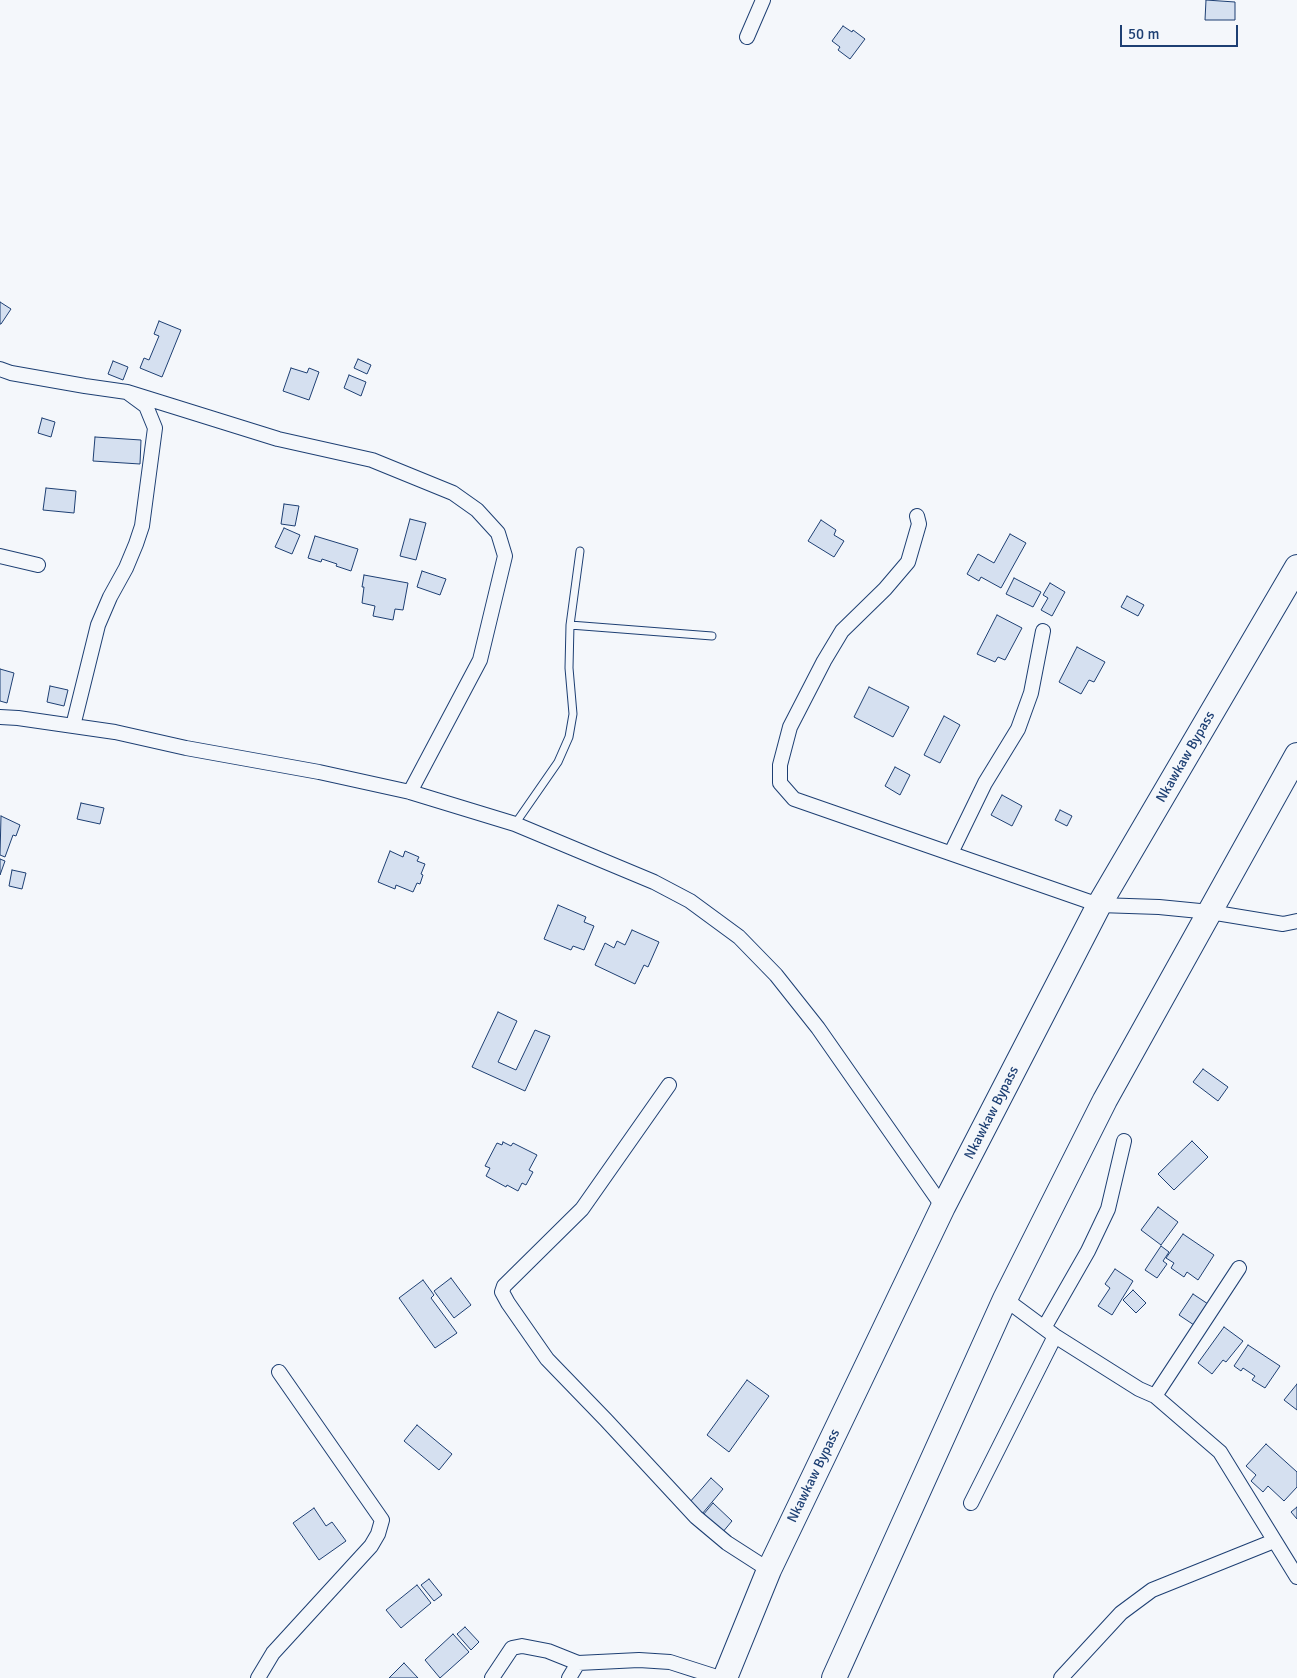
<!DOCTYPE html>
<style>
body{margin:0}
#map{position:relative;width:1297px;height:1678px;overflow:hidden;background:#f4f7fb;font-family:Signika,sans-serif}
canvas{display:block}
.scale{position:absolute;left:1120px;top:25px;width:118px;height:22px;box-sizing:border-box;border:2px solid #1d3f73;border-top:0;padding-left:6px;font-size:15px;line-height:18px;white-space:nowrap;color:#1d3f73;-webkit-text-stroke:4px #f4f7fb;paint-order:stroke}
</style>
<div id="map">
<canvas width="1297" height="1678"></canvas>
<div class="scale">50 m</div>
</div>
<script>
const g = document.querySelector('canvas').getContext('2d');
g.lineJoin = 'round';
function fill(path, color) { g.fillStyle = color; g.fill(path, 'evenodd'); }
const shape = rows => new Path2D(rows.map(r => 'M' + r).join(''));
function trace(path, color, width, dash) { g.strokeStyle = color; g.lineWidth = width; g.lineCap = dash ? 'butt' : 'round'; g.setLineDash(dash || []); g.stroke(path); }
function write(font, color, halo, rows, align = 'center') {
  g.font = font + ' Signika,sans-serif'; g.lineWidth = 4; g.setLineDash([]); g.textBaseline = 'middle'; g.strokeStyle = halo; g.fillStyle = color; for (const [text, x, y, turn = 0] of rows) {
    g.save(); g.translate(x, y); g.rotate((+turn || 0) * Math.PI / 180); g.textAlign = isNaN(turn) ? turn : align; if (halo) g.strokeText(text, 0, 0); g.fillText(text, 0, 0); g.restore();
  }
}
const building = shape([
 [1206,0,1235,2,1235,20,1205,20,1206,0],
 [843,26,852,32,853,30,865,39,850,59,838,50,840,47,832,41,843,26],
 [0,302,11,309,1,324,0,324,0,302],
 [159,321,181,330,162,377,140,368,144,358,149,360,159,336,154,334,159,321],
 [358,359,371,365,367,374,354,368,358,359],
 [113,361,128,367,123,380,108,374,113,361],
 [291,368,307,373,309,368,319,372,309,400,283,391,291,368],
 [349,375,366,382,361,396,344,388,349,375],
 [42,418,55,422,51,437,38,433,42,418],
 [95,437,141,440,140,464,93,461,95,437],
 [46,488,76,491,74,513,43,510,46,488],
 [284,504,299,506,295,526,281,524,284,504],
 [410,519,426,523,416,560,400,556,410,519],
 [821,520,836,530,834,535,844,541,834,557,808,541,821,520],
 [284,528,300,535,292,554,275,547,284,528],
 [1010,534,1026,543,1001,588,981,577,979,581,967,574,978,554,994,563,1010,534],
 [315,536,358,549,351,571,336,566,337,564,322,559,321,562,308,558,315,536],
 [422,571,446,579,440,595,417,587,422,571],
 [364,575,408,583,403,610,395,609,393,620,373,616,375,606,362,603,364,587,362,587,364,575],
 [1014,578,1041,592,1033,607,1006,594,1014,578],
 [1050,583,1065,592,1052,616,1041,610,1048,598,1043,595,1050,583],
 [1127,596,1144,605,1138,616,1121,607,1127,596],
 [997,615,1022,628,1005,660,998,657,995,662,977,654,997,615],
 [1077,647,1105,662,1094,682,1089,680,1081,694,1059,682,1077,647],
 [0,669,14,673,7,703,0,701,0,669],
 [50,686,68,690,64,706,47,702,50,686],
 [869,687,909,707,893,737,854,717,869,687],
 [944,716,960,725,940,763,924,755,944,716],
 [895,767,910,775,900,795,885,786,895,767],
 [1002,795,1022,806,1012,826,991,815,1002,795],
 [81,803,104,808,100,824,77,819,81,803],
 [1060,810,1072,816,1067,826,1055,820,1060,810],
 [1,816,20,825,16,836,13,835,5,857,0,855,1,816],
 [390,851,403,857,405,851,419,857,417,861,425,864,421,874,423,875,420,884,417,883,413,892,396,885,395,889,378,882,390,851],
 [0,859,5,861,0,875,0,859],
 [12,870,26,873,22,889,9,886,12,870],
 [558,905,586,917,584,922,594,926,584,950,573,946,571,950,544,939,558,905],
 [632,930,659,942,648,967,644,965,635,984,595,965,605,943,614,948,617,941,625,945,632,930],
 [498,1012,517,1021,498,1062,516,1070,535,1030,550,1036,525,1091,472,1067,498,1012],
 [1203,1069,1228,1087,1218,1101,1193,1082,1203,1069],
 [1192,1141,1208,1157,1174,1190,1158,1174,1192,1141],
 [503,1142,511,1146,513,1143,537,1155,529,1170,533,1172,526,1185,522,1183,518,1191,507,1185,506,1187,486,1176,490,1168,485,1166,497,1143,502,1145,503,1142],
 [1158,1207,1178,1222,1161,1245,1141,1230,1158,1207],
 [1183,1234,1214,1255,1198,1280,1187,1272,1184,1277,1171,1268,1174,1263,1166,1258,1183,1234],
 [1161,1246,1169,1252,1163,1261,1167,1264,1157,1278,1145,1270,1161,1246],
 [1115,1269,1133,1281,1112,1315,1098,1306,1110,1288,1105,1284,1115,1269],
 [451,1278,471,1305,454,1318,434,1291,451,1278],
 [423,1280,434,1295,431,1298,457,1333,435,1348,399,1298,423,1280],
 [1133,1290,1146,1303,1136,1313,1123,1300,1133,1290],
 [1193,1294,1211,1306,1197,1327,1179,1315,1193,1294],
 [1224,1327,1243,1341,1226,1362,1223,1360,1212,1374,1198,1363,1224,1327],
 [1248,1345,1280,1366,1265,1388,1252,1380,1255,1376,1243,1368,1241,1371,1234,1366,1248,1345],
 [747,1380,769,1396,729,1452,707,1435,747,1380],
 [1297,1384,1297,1410,1284,1400,1297,1384],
 [417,1425,452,1454,439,1470,404,1441,417,1425],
 [1266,1444,1297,1472,1297,1487,1284,1501,1268,1486,1263,1492,1251,1481,1256,1475,1246,1466,1266,1444],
 [711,1478,723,1489,702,1514,689,1503,711,1478],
 [713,1503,732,1521,722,1533,703,1515,713,1503],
 [1297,1507,1297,1519,1291,1512,1297,1507],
 [314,1508,326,1526,332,1522,346,1541,319,1560,293,1523,314,1508],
 [429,1579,442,1595,434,1601,421,1585,429,1579],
 [417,1585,431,1603,401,1628,386,1610,417,1585],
 [465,1627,479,1642,471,1650,457,1634,465,1627],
 [453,1634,469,1652,440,1678,425,1660,453,1634],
 [404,1663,418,1678,389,1678,404,1663]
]);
fill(building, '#d5e0f0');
trace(building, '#1d3f73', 1);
const service = shape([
 [570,625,712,636],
 [515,824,558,762,569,737,573,714,569,668,570,625,580,551]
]);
const minor = shape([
 [747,37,763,0],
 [0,369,11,373,85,386,127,392,146,406,155,428,142,526,136,544,126,568,110,597,98,625,73,726],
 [127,392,278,439,372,460,453,493,477,510,498,533,505,556,480,660,410,792],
 [917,516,919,524,908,562,885,589,842,631,824,661,790,727,780,765,780,783,794,799,1099,905,1159,907,1210,912,1283,924,1297,921],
 [0,556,38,565],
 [0,717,18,718,115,732,186,748,319,772,410,792,515,824,654,882,690,901,739,937,776,975,818,1028,943,1207],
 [951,853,985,783,1018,729,1031,693,1043,631],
 [669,1085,582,1209,504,1286,502,1292,508,1303,547,1359,606,1420,696,1517,727,1543,769,1570],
 [1005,1299,1055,1336,1139,1389,1155,1396,1220,1452,1297,1577],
 [1044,1328,1088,1251,1108,1209,1124,1141],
 [1155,1396,1239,1268],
 [971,1503,1055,1336],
 [258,1678,273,1653,371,1546,378,1534,382,1520,279,1372],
 [492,1678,512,1648,522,1646,548,1651,578,1663,639,1660,670,1662,720,1678],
 [569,1678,578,1663],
 [1061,1678,1121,1613,1152,1590,1274,1541]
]);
const trunk = shape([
 [725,1678,769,1570,943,1207,1099,905,1297,567],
 [834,1678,1005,1299,1105,1100,1297,755]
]);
trace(service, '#1d3f73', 9);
trace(minor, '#1d3f73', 16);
trace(trunk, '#1d3f73', 26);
trace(service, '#f4f7fb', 7);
trace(minor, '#f4f7fb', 14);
trace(trunk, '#f4f7fb', 24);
write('14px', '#1d3f73', '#f4f7fb', [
 ["Nkawkaw Bypass",1186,757,-60],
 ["Nkawkaw Bypass",992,1113,-63],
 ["Nkawkaw Bypass",814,1476,-64]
]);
</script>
